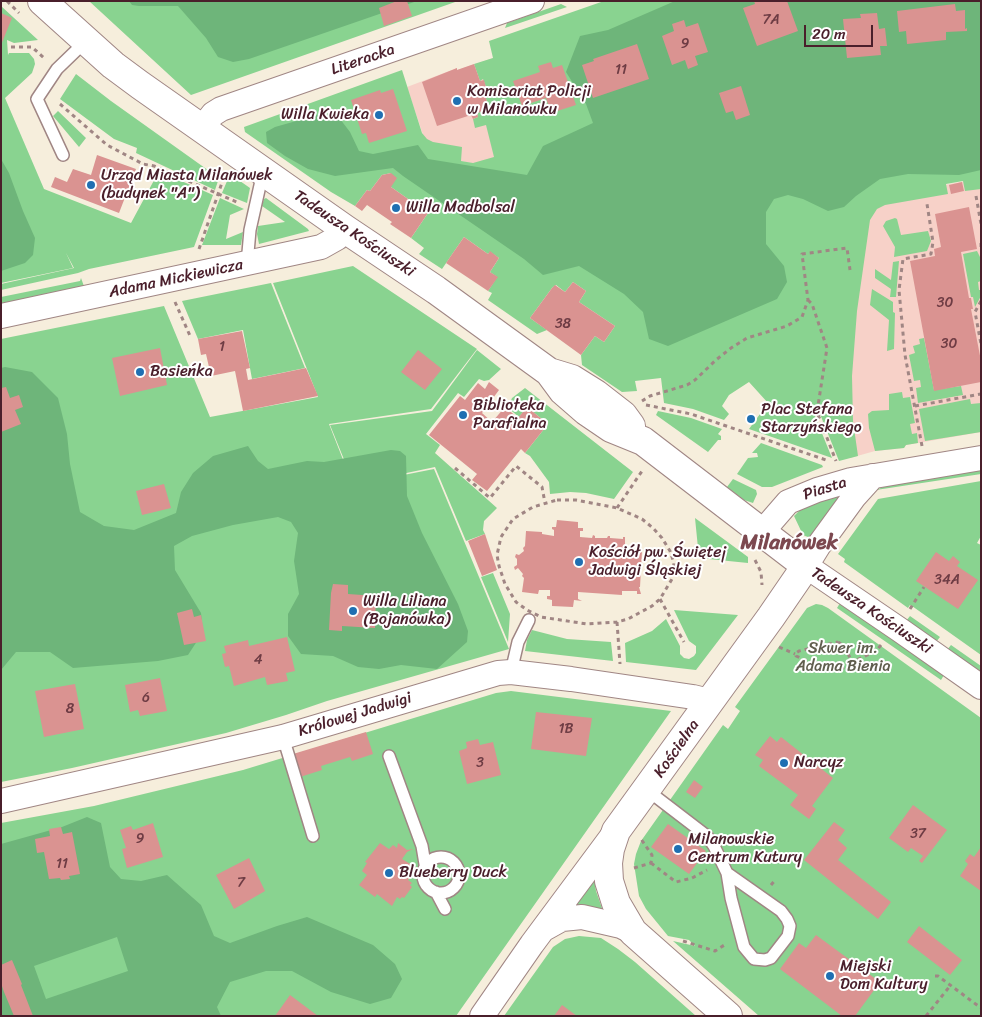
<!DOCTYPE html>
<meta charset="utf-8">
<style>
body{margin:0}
#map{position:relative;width:982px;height:1017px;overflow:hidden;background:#f6eedc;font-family:Sriracha,sans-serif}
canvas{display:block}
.frame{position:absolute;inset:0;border:2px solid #4a1f2b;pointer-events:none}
.scale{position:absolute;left:804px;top:25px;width:69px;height:22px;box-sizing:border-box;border:2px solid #4a1f2b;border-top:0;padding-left:6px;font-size:15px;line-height:18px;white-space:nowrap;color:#4a1f2b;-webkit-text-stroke:4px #fff;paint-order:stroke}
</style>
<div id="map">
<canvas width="982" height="1017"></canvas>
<div class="frame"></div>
<div class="scale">20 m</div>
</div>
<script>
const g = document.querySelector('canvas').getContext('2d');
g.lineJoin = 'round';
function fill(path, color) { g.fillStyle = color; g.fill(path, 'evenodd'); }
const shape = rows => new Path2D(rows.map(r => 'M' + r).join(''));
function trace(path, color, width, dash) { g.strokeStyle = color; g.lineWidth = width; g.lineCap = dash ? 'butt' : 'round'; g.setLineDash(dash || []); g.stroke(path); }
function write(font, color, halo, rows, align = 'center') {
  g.font = font + ' Sriracha,sans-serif'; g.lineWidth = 4; g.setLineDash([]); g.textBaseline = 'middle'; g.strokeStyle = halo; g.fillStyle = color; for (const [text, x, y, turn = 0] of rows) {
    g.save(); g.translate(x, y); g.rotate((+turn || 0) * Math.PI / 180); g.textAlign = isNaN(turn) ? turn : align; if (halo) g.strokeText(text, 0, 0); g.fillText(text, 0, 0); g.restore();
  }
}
fill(shape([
 [493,58,524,172,430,156,407,87,457,68,457,70],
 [981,178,981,432,918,443,906,445,904,448,875,451,850,458,843,423,866,200]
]), '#f7d1c8');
fill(shape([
 [89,1,458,1,191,95],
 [604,1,981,1,981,189,965,191,963,181,946,184,948,194,885,205,877,209,870,220,857,311,852,376,853,421,858,456,839,461,820,414,815,416,832,458,749,429,768,403,749,382,729,395,722,406,729,414,724,420,693,409,664,403,661,378,635,381,637,391,622,392,582,365,581,355,595,336,604,342,615,326,579,302,586,291,573,282,565,292,556,285,552,288,530,318,547,330,537,334,488,300,492,293,488,291,497,277,490,272,499,258,490,252,488,254,464,237,442,269,419,254,424,248,411,238,428,213,391,187,391,173,382,175,370,191,367,190,355,206,331,192,245,132,244,127,402,70,422,133,427,139,433,142,462,147,461,161,473,163,494,157,486,125,475,128,473,119,478,117,477,113,489,109,484,92,488,92,483,79,480,81,474,64,493,58,489,41],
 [561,4,567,7,505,28,507,23],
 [1,6,38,40,14,43,7,40,8,55,9,53,29,53,34,59,35,64,32,73,5,98,44,189,131,223,159,171,213,195,194,247,89,269,78,273,1,290,1,284,74,268,66,253,73,268,1,283],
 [76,74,111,101,219,178,215,190,136,153,137,148,114,139,60,99],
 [58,111,86,138,79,147,53,116],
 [230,174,250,188,247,203,222,193],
 [220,198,244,209,230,215,226,239,243,232,241,245,202,245],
 [266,198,308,229,309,231,259,244,257,234,258,226,285,222,262,206,264,199],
 [895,218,897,219,901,235,928,231,931,241,927,251,894,257,895,247,883,226,886,221],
 [977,251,981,259,981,281,978,282,979,290,981,290,981,296,975,307,973,297,971,297,963,254],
 [899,261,896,297,890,297,891,289,875,278,875,269,891,280,893,262],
 [353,266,477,349,431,409,329,424,353,485,434,469,509,649,327,701,286,715,226,733,72,768,1,782,1,339,164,306,210,417,318,397,273,283],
 [81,278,85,289,1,306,1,297,80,281],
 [271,283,305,368,252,379,243,330,198,339,182,301],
 [872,289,893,302,893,312,895,313,894,349,887,351,889,320,870,305],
 [924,338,934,390,961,386,963,395,918,403,916,388,921,387,920,380,914,381,909,355,915,353,913,346,920,344,919,339],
 [477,350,501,369,489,380,484,381,479,379,464,397,458,393,426,434,440,445,435,453,497,508,484,521,483,530,485,534,466,541,435,467,354,484,330,425,432,411],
 [525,388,633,472,614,499,586,493,570,492,550,494,549,482,530,456,525,453,548,424,527,407,519,417,508,408,512,398],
 [902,392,903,398,910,397,915,423,910,424,912,434,917,433,918,443,906,445,904,448,875,451,869,428,868,414,872,411,889,410,889,394],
 [970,399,971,404,981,403,981,432,925,441,919,409],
 [658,411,691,418,722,429,718,434,721,436,721,440,718,440,708,452,656,415],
 [761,443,822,465,823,467,772,487,762,487,737,474,748,458,758,457,757,453,752,453],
 [981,467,981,474,876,490,893,483],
 [733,479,756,490,757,494,753,503,744,500,727,487],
 [981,481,981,536,977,543,981,545,981,655,912,606,910,605,908,608,844,562,845,559,838,554,878,499],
 [849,489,813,539,803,535,794,516,801,509],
 [695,518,748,557,748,563,699,558],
 [493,573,510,614,508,642,481,577],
 [840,603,944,675,941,680,837,608],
 [816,604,822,605,828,608,981,718,981,1016,759,1016,673,941,695,946,689,940,668,936,646,909,639,896,634,864,636,854,641,841,723,725,728,729,740,711,735,707,807,608],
 [674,610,738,615,696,670,626,662,625,643,652,631,666,619,680,646,680,654,684,658,689,659,694,656,696,653,696,646,689,641],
 [910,616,940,637,936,642,906,621],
 [532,630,567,639,611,642,613,661,525,651,527,640],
 [951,645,981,666,980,673,947,650],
 [511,691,671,711,456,1016,1,1016,1,823,94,806,243,770,496,693],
 [594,877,596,891,603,911,568,907],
 [579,936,601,938,618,949,635,962,696,1016,504,1016,553,947,565,939]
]), '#89d390');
fill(shape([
 [129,1,417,1,249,59,233,62,218,57,206,38,178,6,139,6,132,5],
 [675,1,981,1,981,170,959,175,908,174,880,179,856,196,844,207,828,211,803,199,788,195,774,199,766,212,766,244,784,266,787,282,777,299,668,346,649,339,643,312,624,294,579,266,543,275,524,259,403,176,393,168,335,176,308,169,285,156,267,143,266,132,275,127,321,114,337,115,350,132,359,151,373,154,418,145,428,159,527,175,543,146,593,123,586,104,566,72,580,36,608,30],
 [1,159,9,173,23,211,35,238,33,255,25,263,1,271],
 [5,367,32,372,58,398,67,434,70,464,80,512,104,526,134,530,176,513,181,492,193,473,213,456,248,446,258,461,268,469,307,461,324,462,391,450,400,451,406,456,407,496,422,533,458,604,468,631,467,642,437,669,401,665,379,669,358,667,333,656,301,654,288,636,288,614,299,594,294,561,298,533,291,522,278,517,233,525,192,536,174,546,175,570,201,613,203,632,188,655,158,661,73,668,50,652,16,652,1,670,1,368],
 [87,817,101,823,110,867,121,879,141,881,167,875,201,905,214,936,230,943,277,926,307,917,373,945,395,964,402,979,391,998,370,1004,331,992,292,971,266,971,230,982,217,1007,221,1016,1,1016,1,844,62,827],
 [117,937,128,971,46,999,34,966]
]), '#6eb57a');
fill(shape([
 [397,1,407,1,412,16,384,26,379,8],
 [754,1,787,1,798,31,757,46,743,8,755,4],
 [955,4,956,11,965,10,965,29,967,28,967,31,946,32,946,40,907,44,906,31,899,32,897,11],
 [1,13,12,18,1,45],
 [877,13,879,29,885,28,887,46,880,46,881,55,847,58,843,19,861,18,860,14],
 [684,20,686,27,698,23,708,52,695,56,698,65,688,69,685,60,672,65,662,36,674,31,672,24],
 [637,44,649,79,593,98,582,65,594,61,593,59],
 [551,62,553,68,562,65,576,105,551,113,546,98,522,106,513,81,540,72,538,66],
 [474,64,480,81,484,80,487,91,484,92,489,109,477,113,478,117,473,119,471,115,437,126,422,82,457,68,457,70],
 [741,86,750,115,736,120,733,111,726,113,719,93],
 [393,89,407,131,369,143,366,133,362,134,351,100,380,90,381,93],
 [97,155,136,169,119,213,51,187,55,177,67,182,73,169,91,175],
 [391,173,397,178,391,187,428,213,411,238,390,224,392,222,367,205,362,211,355,206,367,190,370,191,382,175],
 [962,182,964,191,951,194,949,185],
 [969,207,977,249,961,252,969,298,971,298,973,309,971,309,981,361,981,382,934,391,910,261,935,256,934,249,941,247,935,214],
 [464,237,488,254,490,251,499,258,490,272,498,277,488,291,446,263],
 [573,282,586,291,579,302,615,326,604,342,595,336,581,355,530,318,552,288,555,285,565,292],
 [242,331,250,368,246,369,248,380,306,368,318,396,243,411,235,371,211,376,206,354,201,355,198,339],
 [160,348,167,385,120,396,112,358],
 [418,350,442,369,425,390,401,372],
 [489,382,499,390,482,413,492,422,505,407,518,418,527,407,548,424,525,453,521,449,487,491,472,480,477,474,429,435,460,396,465,400,478,383,485,389],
 [6,387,10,398,19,395,23,407,15,410,21,424,1,432,1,388],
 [164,484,171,508,142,515,136,491],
 [557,520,578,522,578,528,583,528,583,531,580,531,580,537,592,538,593,535,595,536,595,538,607,538,608,536,610,536,610,538,623,539,623,537,625,537,625,552,637,553,637,551,642,551,640,587,639,587,641,594,637,594,637,591,622,591,622,595,578,592,578,599,582,601,574,600,573,607,552,606,552,600,547,599,547,596,550,596,550,590,539,590,538,594,522,592,524,578,522,576,523,574,518,568,515,570,514,567,517,565,517,559,515,557,516,554,519,555,524,551,523,548,525,546,526,531,542,532,542,534,554,536,554,530,552,529,552,527,556,527],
 [485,534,497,570,482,576,468,541],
 [936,552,949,561,953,556,960,562,957,566,978,580,958,609,916,581],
 [333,584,348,585,348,594,376,596,375,628,342,626,342,631,329,630,331,593],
 [192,609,194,617,201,615,206,641,184,645,177,613],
 [287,637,295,671,286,673,288,681,267,685,265,677,234,686,229,666,225,667,222,654,226,653,224,646,248,640,249,646],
 [160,678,167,711,140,716,138,710,130,712,125,685],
 [75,684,84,729,44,737,35,691],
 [536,712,592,718,586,756,531,749],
 [366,732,373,754,352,761,350,757,321,766,322,770,300,777,293,754],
 [770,736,777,742,781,737,833,778,812,806,816,809,809,819,790,805,798,795,759,766,763,760,755,755],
 [478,739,480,745,493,742,501,775,467,784,459,751,467,748,466,742],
 [694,780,703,787,695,798,686,792],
 [913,805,947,830,922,863,919,861,923,856,911,848,908,852,889,838],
 [834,822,845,830,838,840,847,848,838,860,891,902,878,919,804,860],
 [153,823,163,857,127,868,122,849,126,848,120,830,131,826,133,830],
 [668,824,706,851,689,874,651,847],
 [61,827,63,834,72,832,80,874,69,876,70,879,61,880,60,878,49,879,44,852,37,853,35,839,50,836,49,829],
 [380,843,389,849,393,845,397,848,398,843,407,850,413,849,407,852,402,859,417,868,417,870,408,880,412,883,410,885,412,887,404,898,402,897,400,899,397,897,392,906,377,894,375,897,359,885,367,875,362,871,367,863,365,862],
 [981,847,981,891,960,876,968,864,965,861,970,854,974,857],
 [249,858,265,891,234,909,216,875],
 [919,926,962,960,950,975,907,942],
 [816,935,880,982,855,1016,842,1016,780,969,799,943,806,948],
 [12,960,22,984,21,985,33,1016,14,1016,4,992,1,983,1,965],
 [290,995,318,1016,275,1016],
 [562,1005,577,1016,554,1016]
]), '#da9391');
const lane = shape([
 [63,155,37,99,57,69,86,41],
 [247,264,250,230,263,172],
 [511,672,518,642,529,620],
 [283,737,313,836],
 [389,756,422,846,425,864],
 [647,790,707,836,714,846,727,873,781,911,787,919,790,926,788,936,771,958,765,960,754,959,744,947,731,898,727,873],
 '423 875a18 18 0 1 1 36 0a18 18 0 1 1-36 0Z',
 [436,892,445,909]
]);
const street = shape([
 [201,129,213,114,221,109,532,1],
 [1,316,321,247,337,238,345,229],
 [873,476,854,497,819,545,806,566,900,630,981,687],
 [762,532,788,502,817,490,851,480,981,458],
 [1,801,283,737,498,673,511,672,571,679,693,697,701,699,708,705],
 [544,929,562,919,582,917,621,926,633,932],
 [482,1016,532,944,613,835]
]);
const secondary = shape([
 [42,1,113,65,140,85,345,229,436,290,549,372,572,379,596,394,623,415,631,426],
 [549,372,563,391,586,411,611,428,643,441,806,566,771,617,616,831,610,849,608,863,609,881,616,903,633,932,728,1016]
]);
trace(lane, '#a08684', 14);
trace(street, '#a08684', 26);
trace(secondary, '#a08684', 30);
trace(shape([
 [7,1,19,13],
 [11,47,32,47,44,58],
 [60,104,107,145,143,164,154,166,239,203],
 [976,196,981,224],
 [981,243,981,251],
 [199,249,225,174],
 [808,300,812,304,827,348,817,412,836,461],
 [981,301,975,312,981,344],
 [175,302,191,338],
 [642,401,650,396,687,385,695,380,716,360,731,348,747,338,787,326,802,317,808,300,802,254,847,248,850,270],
 [646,405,691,414,829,461],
 [915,406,981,394],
 [922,446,905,355,899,290,903,259,931,254,933,242,927,204],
 [455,468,490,498,516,466,542,487,545,503],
 [557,500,576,500,617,508,642,519,653,528,662,538,670,551,674,563,672,579,660,599,652,606,628,619,617,622,587,624,541,617,527,610,516,602,505,584,499,566,497,555,501,537,513,519,533,507,557,500],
 [617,508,642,471],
 [755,560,761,572,762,585],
 [660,599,684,642],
 [910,609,924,587],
 [617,622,620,664],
 [838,642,845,647,850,658,846,666,839,670,828,670,796,656,796,653,799,651,838,642],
 [779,647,795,654],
 [850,661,855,661,877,650,881,645],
 [651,863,676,882,692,878,707,870],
 [634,868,651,863,652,855,641,839],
 [771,885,776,879],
 [683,941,715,951,726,944],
 [935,976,938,976,981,1008],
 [926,1016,950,986]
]), '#a08684', 3, [4, 4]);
trace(lane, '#fff', 11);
trace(street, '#fff', 24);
trace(secondary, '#fff', 28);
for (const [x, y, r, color] of [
 [457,101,5,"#1f6fb2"],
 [379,115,5,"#1f6fb2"],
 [91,185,5,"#1f6fb2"],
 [396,208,5,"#1f6fb2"],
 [140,372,5,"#1f6fb2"],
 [463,415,5,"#1f6fb2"],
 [751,419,5,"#1f6fb2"],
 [579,562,5,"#1f6fb2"],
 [353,611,5,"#1f6fb2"],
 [784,763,5,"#1f6fb2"],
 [678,849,5,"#1f6fb2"],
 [389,873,5,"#1f6fb2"],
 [830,976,5,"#1f6fb2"]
]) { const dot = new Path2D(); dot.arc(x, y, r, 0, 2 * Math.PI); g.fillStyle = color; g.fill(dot); trace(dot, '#fff', 2); }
write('14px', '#6e3c44', null, [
 ["7A",771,20],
 ["9",685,44],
 ["11",621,70],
 ["30",945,303],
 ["38",563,324],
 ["30",949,344],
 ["1",222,347],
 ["34A",947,580],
 ["4",258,660],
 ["6",146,698],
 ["8",70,709],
 ["1B",566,729],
 ["3",480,763],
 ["37",918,834],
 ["9",140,839],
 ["11",62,864],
 ["7",241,883]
]);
write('16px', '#4a1f2b', '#fff', [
 ["Literacka",363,60,-19],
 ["Tadeusza Kościuszki",354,234,34],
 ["Adama Mickiewicza",176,279,-12],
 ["Piasta",825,489,-18],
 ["Tadeusza Kościuszki",871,611,34],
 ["Królowej Jadwigi",355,715,-17],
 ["Kościelna",677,749,-55]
]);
write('16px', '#4a1f2b', '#fff', [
 ["Komisariat Policji",467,92],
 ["w Milanówku",467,110],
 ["Willa Kwieka",369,115,"right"],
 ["Urząd Miasta Milanówek",101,176],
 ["(budynek \"A\")",101,194],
 ["Willa Modbolsal",406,208],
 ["Basieńka",150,372],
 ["Biblioteka",473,406],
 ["Parafialna",473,424],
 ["Plac Stefana",761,410],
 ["Starzyńskiego",761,428],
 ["Kościół pw. Świętej",589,553],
 ["Jadwigi Śląskiej",589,571],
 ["Willa Liliana",363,602],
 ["(Bojanówka)",363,620],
 ["Narcyz",794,763],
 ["Milanowskie",688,840],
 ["Centrum Kutury",688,858],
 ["Blueberry Duck",399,873],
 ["Miejski",840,967],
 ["Dom Kultury",840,985]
], 'left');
write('16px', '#605e4e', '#fff', [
 ["Skwer im.",843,649],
 ["Adama Bienia",843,667]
]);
write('bold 21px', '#7c484f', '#fff', [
 ["Milanówek",789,544]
]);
</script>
